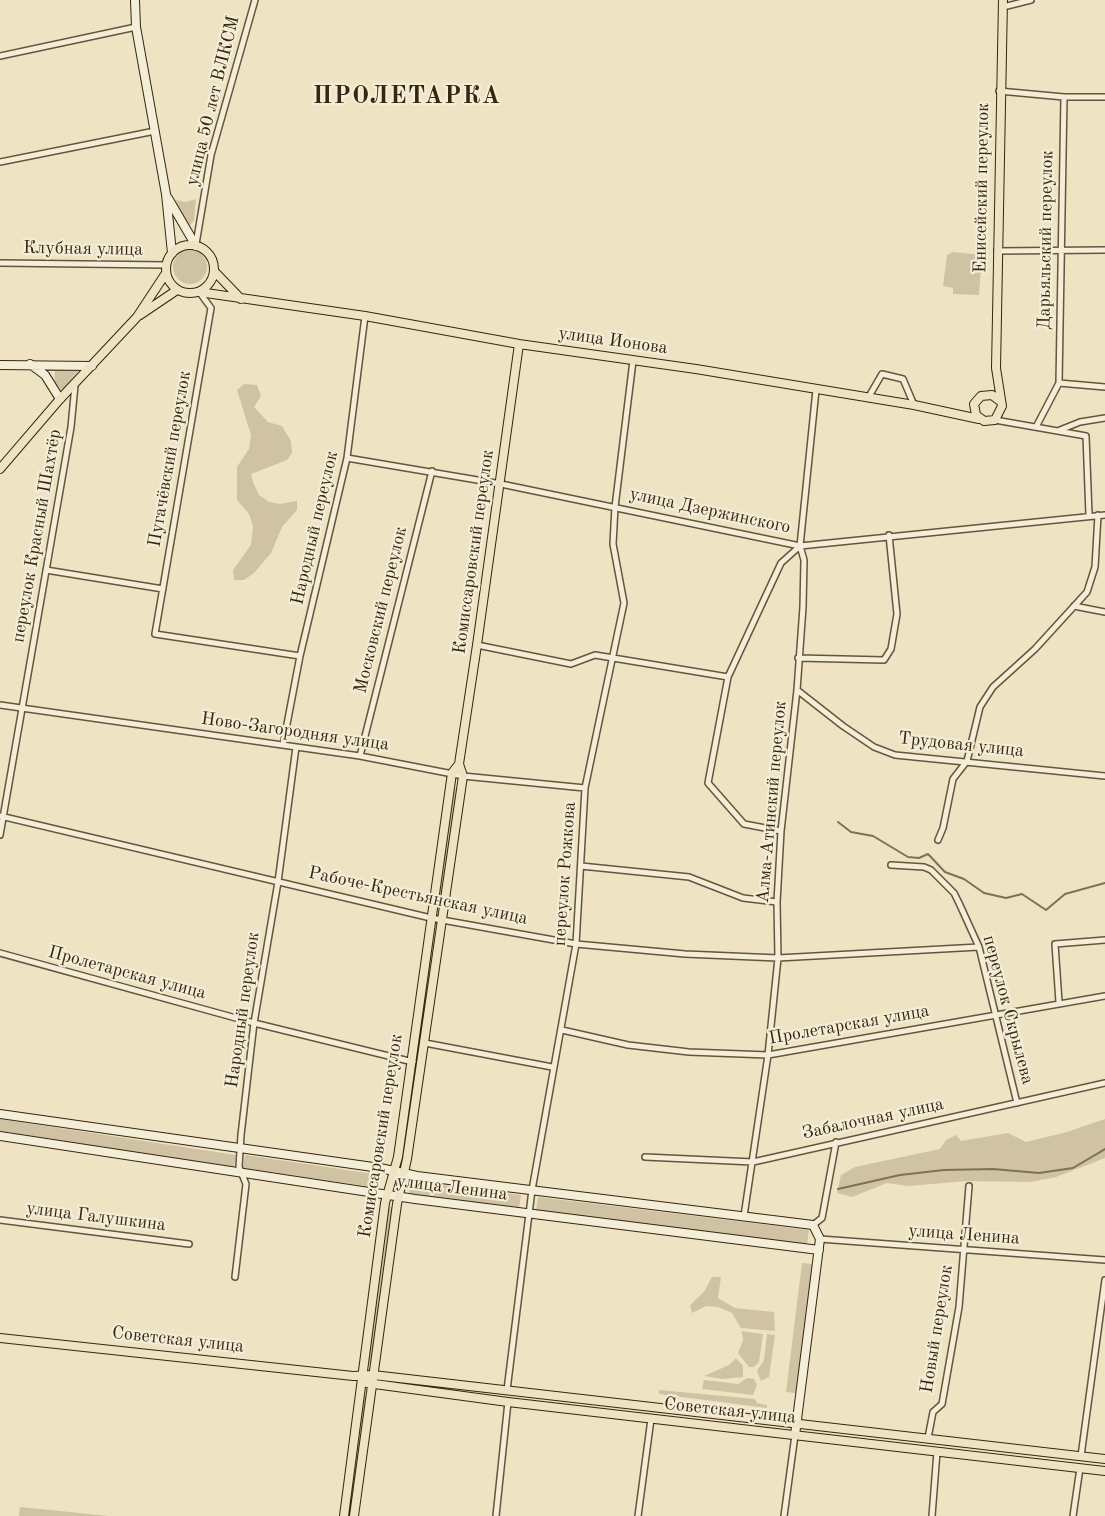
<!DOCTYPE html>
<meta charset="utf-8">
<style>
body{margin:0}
canvas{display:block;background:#eee3c2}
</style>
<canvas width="1105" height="1516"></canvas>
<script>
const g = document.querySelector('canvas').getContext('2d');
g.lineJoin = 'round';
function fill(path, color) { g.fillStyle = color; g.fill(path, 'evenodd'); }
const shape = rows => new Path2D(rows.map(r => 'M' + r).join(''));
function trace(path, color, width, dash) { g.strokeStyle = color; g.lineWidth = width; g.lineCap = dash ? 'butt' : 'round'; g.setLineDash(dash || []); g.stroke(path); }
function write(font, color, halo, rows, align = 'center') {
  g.font = font + ' "Old Standard TT",serif'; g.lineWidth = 4.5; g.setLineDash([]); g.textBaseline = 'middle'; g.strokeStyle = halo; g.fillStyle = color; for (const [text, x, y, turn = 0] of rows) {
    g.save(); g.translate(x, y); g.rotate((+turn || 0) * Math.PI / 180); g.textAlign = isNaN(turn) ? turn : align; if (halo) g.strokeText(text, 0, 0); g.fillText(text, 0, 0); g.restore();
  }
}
fill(shape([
 [196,199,194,220,189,227,178,208,176,200,186,202],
 '173 267a17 17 0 1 1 34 0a17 17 0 1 1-34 0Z',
 [953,252,982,255,979,295,953,294,953,288,943,286,947,255],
 [74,367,78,371,63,390,54,384,55,371,59,368],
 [244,384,257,385,261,396,254,407,268,422,282,426,291,441,292,453,287,460,251,474,253,482,259,495,269,502,280,504,297,501,297,510,282,527,271,553,254,573,244,580,234,580,233,570,251,545,253,526,249,514,237,500,237,467,249,449,251,435,237,390],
 [453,789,458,789,441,907,436,907],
 [0,1119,236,1155,234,1167,0,1131],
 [1105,1119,1105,1158,1056,1177,1030,1182,967,1181,908,1186,887,1183,852,1197,837,1193,841,1175,855,1167,940,1149,946,1140,956,1135,961,1141,1008,1133,1026,1142,1067,1132],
 [245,1155,381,1175,379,1188,243,1168],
 [411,1181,521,1195,519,1209,409,1194],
 [538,1197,809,1230,807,1244,536,1211],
 [388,1207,392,1207,371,1363,367,1363],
 [802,1263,813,1264,796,1393,786,1392],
 [712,1277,721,1277,718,1298,735,1308,774,1312,775,1331,741,1328,732,1313,718,1307,706,1306,692,1313,690,1305,704,1292],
 [742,1331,763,1334,759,1362,754,1367,749,1367,738,1353,743,1340],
 [767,1334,775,1335,769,1377,761,1381,757,1371,764,1360],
 [736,1358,743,1366,743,1377,723,1379,704,1376,729,1365],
 [747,1378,754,1379,757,1385,753,1395,702,1389,704,1380,738,1384],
 [659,1390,755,1399,757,1403,767,1405,767,1408,659,1394],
 [363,1396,366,1396,350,1516,347,1516],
 [20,1507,109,1516,19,1516]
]), '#cfc3a4');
trace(shape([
 [838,822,851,832,873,836,908,857,919,858,928,854,945,872,964,879,984,893,1006,898,1022,894,1046,910,1065,894,1105,883],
 [838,1189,900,1175,944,1170,993,1169,1039,1173,1073,1168,1105,1149]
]), '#807156', 2);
const minor = shape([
 [1003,7,1031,0],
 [0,56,136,27],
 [999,91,1064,97,1105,97],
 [0,162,155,131],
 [196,244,211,155,255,0],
 [997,251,1105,250],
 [0,263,166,265],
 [200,293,211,308,155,634,300,656],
 [1059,383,1064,97],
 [868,398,882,374,903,379,914,405],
 [995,420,1086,436,1089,515],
 [1036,427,1059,383,1105,387],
 [1060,430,1080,422,1105,418],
 [347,458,501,484,800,546,1105,515],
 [46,570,163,589],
 [1074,606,1105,612],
 [477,645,571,664,595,655,728,677],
 [798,658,884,660,891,649,897,614,889,535],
 [797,690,843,726,874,747,895,755,1105,776],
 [0,705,360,756,463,776,585,788],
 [283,745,300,656,347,458,365,316],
 [360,756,432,471],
 [0,816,431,918,576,944,685,954,778,958,979,947],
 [781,831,744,824,708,783,728,677,781,563,800,546],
 [0,835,71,427,75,385],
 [938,840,943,828,953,779,967,761,980,707,993,687,1035,649,1087,592,1095,567,1098,515],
 [891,865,924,867,931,870,954,893,959,903,979,947,1017,1103],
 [581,866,689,877,743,898,777,902],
 [0,953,254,1023,413,1062],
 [1059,1002,1055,944,1105,940],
 [562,1030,628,1045,689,1052,768,1055,1105,996],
 [425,1043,552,1067],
 [645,1157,753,1162,1105,1083],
 [744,1216,768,1055,778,958,777,902,781,831,797,690,803,607,804,560,800,546,816,390],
 [0,1220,189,1244],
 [813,1225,822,1218,836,1142],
 [820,1239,1105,1260],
 [235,1277,246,1184,239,1167,241,1135,254,1023,278,882,296,747],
 [507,1390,532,1190,576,944,585,788,624,603,613,544,615,507,633,361],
 [928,1438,933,1412,942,1404,959,1307,969,1186],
 [1081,1456,1105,1280],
 [496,1516,508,1402],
 [638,1516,651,1419],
 [784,1516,795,1435],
 [932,1516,937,1452],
 [1073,1516,1080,1468]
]);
const secondary = shape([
 [135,0,136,27,166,194,172,253],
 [168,198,196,246],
 [30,364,45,375,60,399],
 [0,365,92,366],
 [0,1114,380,1168,417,1176,813,1225,820,1239,795,1435],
 [0,1136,415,1199,819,1250]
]);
const primary = shape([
 '166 269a24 24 0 1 1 48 0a24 24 0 1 1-48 0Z',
 [214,271,241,299],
 [199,292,365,316,519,344,696,369,914,405,979,419],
 [140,315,177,290],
 [1000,401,992,395,981,396,974,404,976,415,984,421,995,420,1002,406,996,368,1003,0],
 [0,469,60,399,137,317,166,273],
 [0,1338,353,1376,373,1375,1105,1459],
 [367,1383,508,1402,1105,1471],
 [344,1516,385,1203,398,1157,452,773,459,764,477,645,519,344],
 [354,1516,397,1204,407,1159,463,776,459,764]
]);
trace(minor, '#66553c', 8);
trace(secondary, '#38260f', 10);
trace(primary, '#38260f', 10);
trace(minor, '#f4edd7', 5);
trace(secondary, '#f4edd7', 8);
trace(primary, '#eee3c2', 8);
write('18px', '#38260f', '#f4edd7', [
 ["улица 50 лет ВЛКСМ",213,101,-76],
 ["Енисейский переулок",982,188,-89],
 ["Дарьяльский переулок",1046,240,-89],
 ["Клубная улица",83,249,1],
 ["улица Ионова",613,341,8],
 ["Пугачёвский переулок",170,459,-80],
 ["улица Дзержинского",710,511,12],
 ["Народный переулок",315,528,-77],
 ["переулок Красный Шахтёр",37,536,-80],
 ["Комиссаровский переулок",474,552,-82],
 ["Московский переулок",381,610,-76],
 ["Ново-Загородняя улица",295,732,8],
 ["Трудовая улица",961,745,6],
 ["Алма-Атинский переулок",772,802,-85],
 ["переулок Рожкова",565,874,-86],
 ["Рабоче-Крестьянская улица",418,896,12],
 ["Пролетарская улица",127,973,15],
 ["Народный переулок",243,1010,-82],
 ["переулок Скрылева",1008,1010,75],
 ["Пролетарская улица",849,1025,-10],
 ["Забалочная улица",873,1119,-12],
 ["Комиссаровский переулок",381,1136,-81],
 ["улица Ленина",452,1188,7],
 ["улица Галушкина",96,1217,7],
 ["улица Ленина",964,1235,4],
 ["Новый переулок",937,1329,-81],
 ["Советская улица",178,1340,6],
 ["Советская улица",730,1411,6]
]);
g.letterSpacing = '1.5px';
write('bold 24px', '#38260f', '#f4edd7', [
 ["ПРОЛЕТАРКА",407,97]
]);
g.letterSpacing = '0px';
</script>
